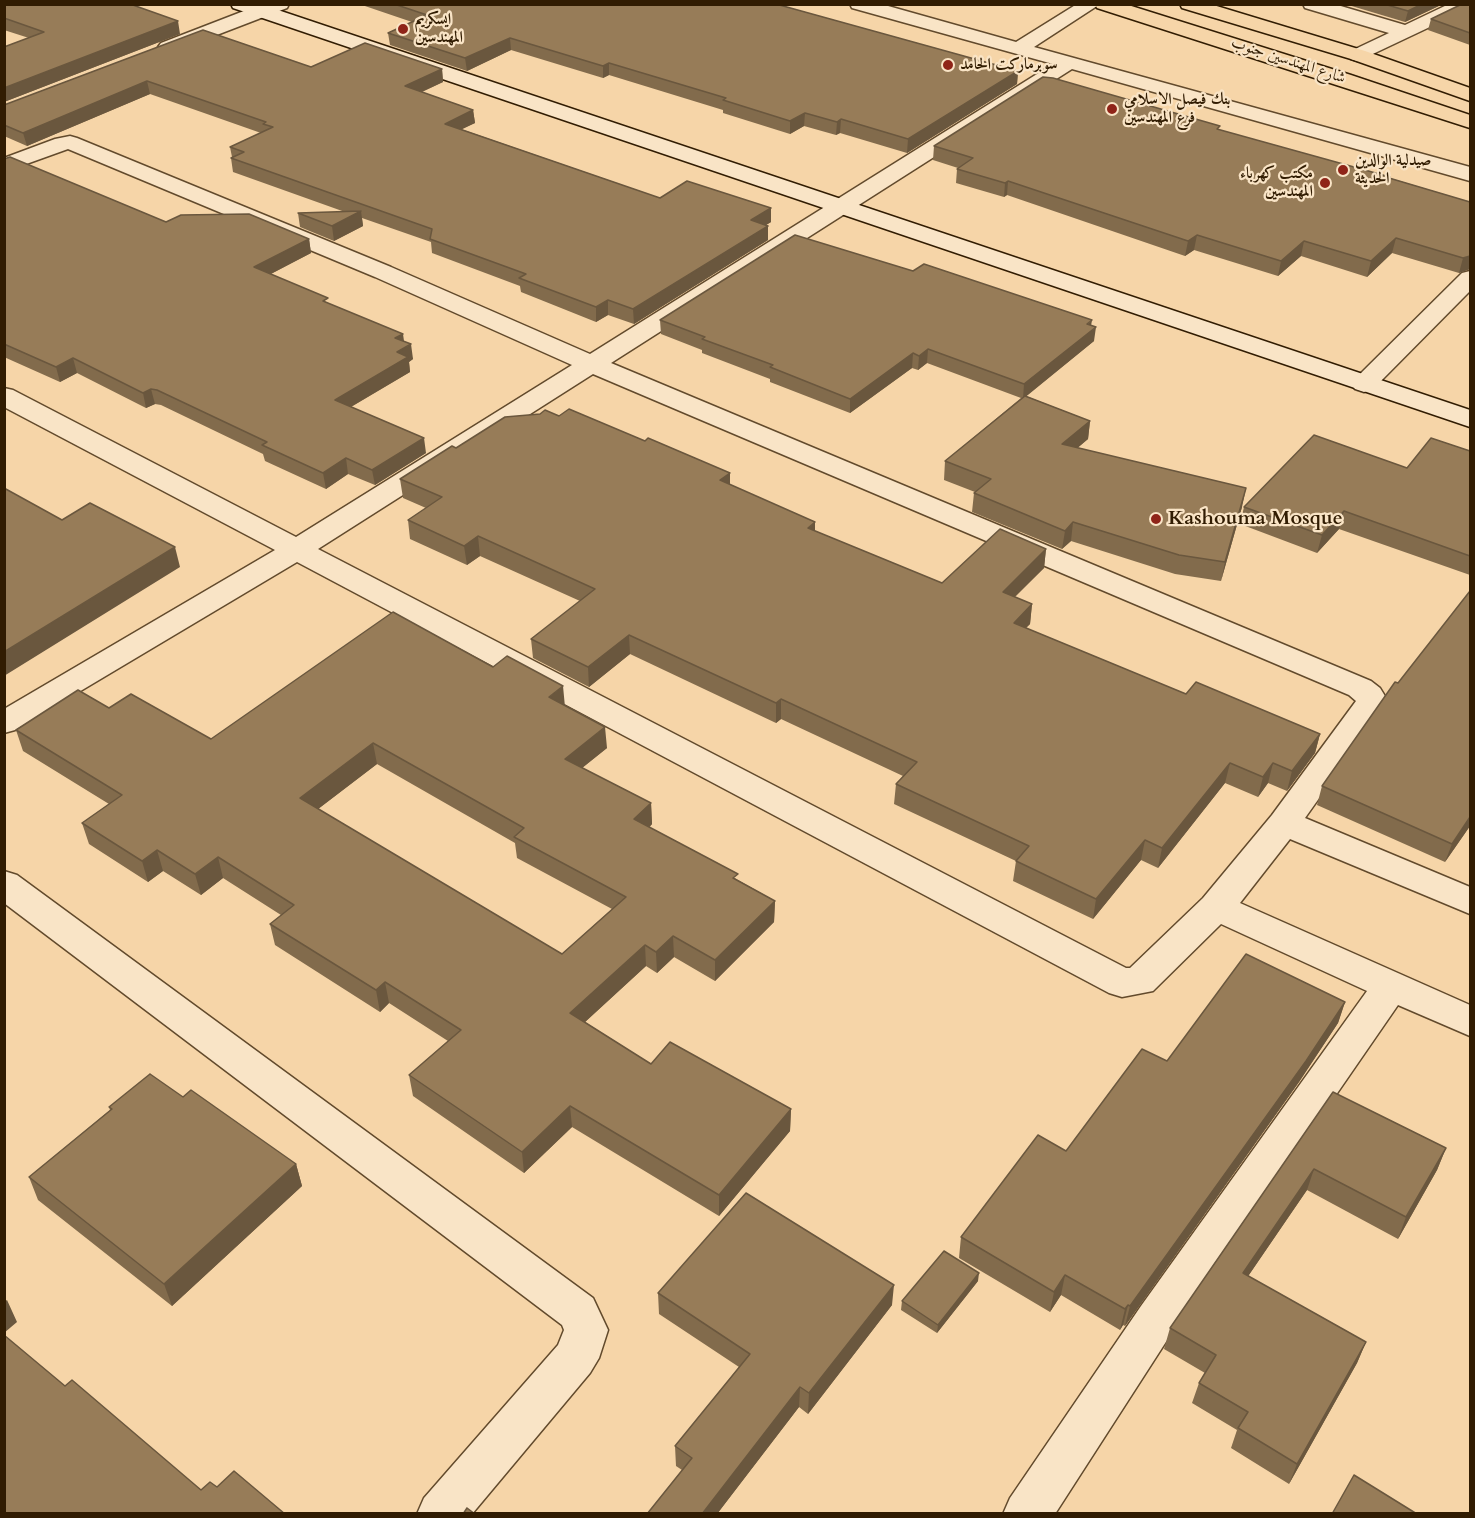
<!DOCTYPE html>
<meta charset="utf-8">
<style>
body{margin:0}
#map{position:relative;width:1475px;height:1518px;overflow:hidden;background:#f6d5a8;font-family:Cardo,serif}
canvas{display:block}
.frame{position:absolute;inset:0;border:6px solid #311c02;pointer-events:none}
</style>
<div id="map">
<canvas width="1475" height="1518"></canvas>
<div class="frame"></div>
</div>
<script>
const g = document.querySelector('canvas').getContext('2d');
g.lineJoin = 'round';
const shape = rows => new Path2D(rows.map(r => 'M' + r).join(''));
function trace(path, color, width, dash) { g.strokeStyle = color; g.lineWidth = width; g.lineCap = dash ? 'butt' : 'round'; g.setLineDash(dash || []); g.stroke(path); }
function fill(path, color) { g.fillStyle = color; g.fill(path, 'evenodd'); }
function write(font, color, halo, rows, align = 'center') {
  g.font = font + ' Cardo,Amiri,serif'; g.lineWidth = 4.5; g.setLineDash([]); g.textBaseline = 'middle'; g.strokeStyle = halo; g.fillStyle = color; for (const [text, x, y, turn = 0] of rows) {
    g.save(); g.translate(x, y); g.rotate((+turn || 0) * Math.PI / 180); g.textAlign = isNaN(turn) ? turn : align; if (halo) g.strokeText(text, 0, 0); g.fillText(text, 0, 0); g.restore();
  }
}
const street = shape([
 [262,4,289,4,287,8,175,51,168,53,161,51,158,47,161,43,262,4],
 [850,4,881,4,1016,42,1077,4,1100,4,1034,47,1470,167,1470,181,1072,69,611,363,1371,681,1380,688,1388,701,1305,818,1470,887,1470,914,1290,839,1240,903,1470,1005,1470,1036,1398,1005,1171,1334,1055,1514,1003,1514,1010,1498,1141,1306,1367,991,1221,924,1153,991,1122,997,1109,993,297,562,15,730,4,733,4,709,275,550,4,407,4,388,13,390,296,537,572,365,375,277,68,149,4,172,4,158,55,139,70,136,77,138,391,267,590,354,1053,64,852,8,850,4],
 [593,374,1349,695,1356,701,1272,815,1203,898,1130,968,1126,968,318,549,593,374],
 [1303,4,1334,4,1405,25,1449,4,1470,4,1470,8,1358,61,1351,59,1348,55,1351,51,1389,33,1305,8,1303,4],
 [1470,271,1470,291,1373,389,1364,392,1355,389,1351,384,1355,379,1462,273,1470,271],
 [4,871,17,875,593,1298,608,1330,599,1358,590,1373,472,1514,417,1514,424,1498,558,1345,564,1330,562,1325,4,903,4,871]
]);
const secondary = shape([
 [231,4,260,4,1470,410,1470,427,233,8,231,4]
]);
const highway = shape([
 [1095,4,1125,4,1351,75,1470,115,1470,128,1097,8,1095,4],
 [1180,4,1210,4,1365,51,1470,88,1470,101,1351,59,1182,8,1180,4]
]);
trace(street, '#624a2c', 3);
trace(secondary, '#311c02', 3);
trace(highway, '#311c02', 3);
fill(street, '#f9e4c6');
fill(secondary, '#f9e4c6');
fill(highway, '#f6d5a8');
fill(shape([
 [4,4,180,34,4,102,4,47,29,38,4,30],
 [359,4,776,4,1018,71,1017,84,907,153,840,133,836,135,804,126,790,134,723,113,723,110,609,75,603,78,511,50,467,71,390,45,388,33,412,22],
 [1345,4,1443,4,1405,22],
 [1470,4,1470,45,1428,30,1431,19],
 [203,30,311,67,442,69,443,82,422,92,473,110,475,123,461,129,660,198,771,208,771,222,766,225,768,226,768,240,634,324,608,315,596,322,521,292,520,286,432,253,431,242,362,218,363,226,334,241,300,227,298,213,345,212,233,172,231,158,232,157,230,147,261,133,150,94,27,146,4,136,4,105],
 [1220,130,1390,177,1390,178,1470,202,1470,269,1459,273,1392,253,1367,277,1301,256,1278,276,1194,250,1185,256,1007,195,1004,197,956,183,957,169,958,168,933,160,934,146],
 [4,159,166,222,309,239,311,253,271,274,404,342,413,359,409,362,410,372,351,407,426,453,375,485,348,474,326,489,265,461,263,454,161,405,155,404,146,408,77,373,60,382,4,357],
 [660,320,1091,325,1094,341,1026,396,1090,421,1088,439,1077,448,1242,507,1221,581,1175,574,1071,541,1062,549,972,512,974,493,975,492,944,480,945,461,1021,398,927,363,918,370,912,368,850,413,770,382,770,379,702,353,702,350,661,334],
 [559,416,645,441,730,473,730,485,815,531,942,583,1046,549,1044,568,1015,597,1032,604,1030,624,1026,628,1186,694,1320,734,1315,753,1287,791,1268,783,1258,797,1225,783,1158,868,1141,860,1093,919,1013,881,1016,861,894,804,896,784,903,776,781,719,776,723,630,654,589,687,533,658,531,639,580,601,480,556,467,565,410,539,408,520,426,508,403,498,400,479,456,448],
 [1470,451,1470,575,1339,529,1317,553,1240,524,1244,507,1407,468],
 [493,667,565,705,607,748,582,768,651,803,652,824,649,828,738,880,775,901,774,922,715,981,674,957,657,973,646,966,585,1022,651,1064,791,1109,790,1131,719,1216,572,1127,524,1173,413,1096,409,1075,448,1041,389,1003,380,1012,275,945,270,924,281,915,223,878,201,895,163,871,148,882,89,844,82,823,109,804,23,751,16,730,109,708,211,739],
 [377,764,515,843,517,858,612,909,562,954,318,809],
 [1398,683,1470,826,1445,862,1317,805,1322,786],
 [1345,1002,1338,1023,1299,1082,1125,1326,1123,1325,1120,1330,1061,1295,1050,1312,959,1258,961,1237,1066,1151,1167,1061],
 [1333,1092,1446,1148,1437,1170,1398,1239,1307,1190,1248,1276,1366,1342,1357,1363,1289,1484,1231,1448,1237,1430,1192,1403,1199,1383,1205,1373,1164,1349,1170,1328],
 [183,1097,296,1164,302,1186,172,1306,38,1200,29,1177,110,1110,109,1107],
 [978,1281,937,1333,901,1310,902,1301],
 [658,1293,892,1305,808,1414,799,1407,717,1514,647,1514,682,1470,676,1466,675,1446,739,1367,659,1314]
]), '#826b4c');
fill(shape([
 [1422,4,1443,4,1405,22,1408,11],
 [178,21,180,34,4,102,4,88],
 [510,38,511,50,467,71,465,58],
 [609,63,609,75,603,78,603,66],
 [442,69,443,82,406,99,405,86],
 [1018,71,1017,84,907,153,908,139],
 [147,81,150,94,27,146,23,133],
 [473,110,475,123,446,137,445,124],
 [805,113,804,126,790,134,790,121],
 [841,119,840,133,836,135,837,122],
 [1008,181,1007,195,1004,197,1005,183],
 [771,208,771,222,751,234,751,220],
 [361,211,363,226,334,241,332,226],
 [768,226,768,240,634,324,633,309],
 [1197,235,1194,250,1185,256,1188,241],
 [1396,238,1392,253,1367,277,1371,261],
 [309,239,311,253,257,281,254,267],
 [1304,241,1301,256,1278,276,1281,261],
 [1470,256,1470,269,1459,273,1463,258],
 [608,300,608,315,596,322,596,307],
 [1092,320,1090,332,1096,327,1094,341,1023,399,1024,384],
 [403,334,405,348,411,344,413,359,409,362,410,372,337,415,335,400,395,338],
 [928,349,927,363,918,370,919,356],
 [913,353,912,368,850,413,850,399],
 [73,358,77,373,60,382,56,367],
 [151,389,155,404,146,408,143,393],
 [1090,421,1088,439,1060,463,1062,444],
 [424,438,426,453,375,485,372,470],
 [346,458,348,474,326,489,323,473],
 [730,473,730,492,720,480],
 [1246,488,1242,507,1221,581,1225,562],
 [1344,511,1339,529,1317,553,1322,535],
 [815,522,815,541,808,528],
 [1073,522,1071,541,1062,549,1065,531],
 [478,536,480,556,467,565,464,546],
 [175,547,180,567,4,676,4,652],
 [1046,549,1044,568,1000,611,1003,592],
 [1032,604,1030,624,1011,642,1014,623],
 [629,635,630,654,589,687,588,667],
 [563,686,565,707,549,697],
 [781,699,781,719,776,723,776,703],
 [605,727,607,748,567,780,565,759],
 [1320,734,1315,753,1287,791,1292,771],
 [373,743,377,764,305,819,300,798],
 [1230,763,1225,783,1158,868,1162,848],
 [1273,763,1268,783,1258,797,1263,777],
 [651,803,652,824,635,841,634,819],
 [1470,817,1470,826,1445,862,1452,844],
 [1145,840,1141,860,1093,919,1096,899],
 [157,850,163,871,148,882,142,861],
 [218,857,223,878,201,895,195,874],
 [775,901,774,922,715,981,715,960],
 [673,936,674,957,657,973,656,952],
 [645,945,646,966,572,1034,570,1013],
 [385,982,389,1003,380,1012,376,990],
 [1345,1002,1338,1023,1299,1082,1125,1326,1130,1306],
 [570,1106,572,1127,524,1173,522,1152],
 [791,1109,790,1131,719,1216,719,1195],
 [1446,1148,1437,1170,1398,1239,1406,1217],
 [296,1164,302,1186,172,1306,164,1284],
 [1314,1169,1307,1190,1236,1294,1243,1273],
 [979,1273,978,1281,937,1333,938,1325],
 [1065,1275,1061,1295,1050,1312,1054,1292],
 [894,1285,892,1305,808,1414,809,1393],
 [7,1300,17,1322,4,1333,4,1302],
 [1128,1305,1123,1325,1120,1330,1125,1309],
 [1366,1342,1357,1363,1289,1484,1297,1464],
 [800,1387,799,1407,717,1514,702,1514]
]), '#6a573e');
const building = shape([
 [4,4,130,4,178,21,4,88,4,47,44,32,4,18,4,4],
 [394,4,776,4,1018,71,908,139,841,119,837,122,805,113,790,121,723,100,726,98,609,63,603,66,510,38,465,58,388,33,427,15,394,4],
 [1384,4,1422,4,1408,11,1384,4],
 [1462,4,1470,4,1470,33,1431,19,1462,4],
 [203,30,311,67,365,43,442,69,405,86,473,110,445,124,660,198,687,181,771,208,751,220,768,226,633,309,608,300,596,307,519,278,526,274,430,239,432,229,231,158,244,152,230,147,273,127,263,124,266,122,147,81,23,133,4,125,4,105,203,30],
 [1043,77,1053,78,1220,126,1217,129,1390,177,1389,178,1470,202,1470,256,1463,258,1396,238,1371,261,1304,241,1281,261,1197,235,1188,241,1008,181,1005,183,957,169,973,158,934,146,1043,77],
 [10,157,166,222,181,215,249,214,309,239,254,267,328,298,323,301,403,334,395,338,411,344,397,352,408,357,335,400,424,438,372,470,346,458,323,473,262,445,267,442,157,390,151,389,143,393,73,358,56,367,4,344,4,159,10,157],
 [361,211,332,226,298,213,361,211],
 [795,235,913,271,924,264,1092,320,1087,324,1096,327,1024,384,928,349,919,356,913,353,850,399,770,367,773,365,702,339,705,337,660,320,795,235],
 [1025,396,1090,421,1062,444,1246,488,1225,562,1179,555,1073,522,1065,531,974,493,991,479,945,461,1025,396],
 [569,409,645,441,648,438,730,473,720,480,815,522,808,528,942,583,1000,529,1046,549,1003,592,1032,604,1014,623,1186,694,1196,682,1320,734,1292,771,1273,763,1263,777,1230,763,1162,848,1145,840,1096,899,1016,861,1029,846,896,784,917,762,781,699,776,703,629,635,588,667,531,639,595,589,478,536,464,546,408,520,442,497,400,479,452,446,456,448,505,417,540,414,545,410,559,416,569,409],
 [1314,435,1407,468,1431,438,1470,451,1470,556,1344,511,1322,535,1244,507,1314,435],
 [4,488,62,520,90,503,175,547,4,652,4,488],
 [1470,591,1470,817,1452,844,1322,786,1395,682,1398,683,1470,591],
 [393,612,493,667,507,656,563,686,549,697,605,727,565,759,651,803,634,819,738,874,733,878,775,901,715,960,673,936,656,952,645,945,570,1013,651,1064,670,1042,791,1109,719,1195,570,1106,522,1152,409,1075,461,1030,385,982,376,990,270,924,294,905,218,857,195,874,157,850,142,861,82,823,122,795,16,730,78,690,109,708,131,694,211,739,393,612],
 [373,743,524,828,514,837,626,897,562,954,300,798,373,743],
 [1246,954,1345,1002,1306,1061,1130,1306,1128,1305,1125,1309,1065,1275,1054,1292,961,1237,1038,1135,1066,1151,1142,1049,1167,1061,1246,954],
 [150,1074,183,1097,191,1090,296,1164,164,1284,29,1177,112,1109,109,1107,150,1074],
 [1333,1092,1446,1148,1406,1217,1314,1169,1243,1273,1366,1342,1297,1464,1238,1428,1248,1412,1199,1383,1216,1355,1170,1328,1333,1092],
 [746,1193,894,1285,809,1393,800,1387,702,1514,647,1514,692,1458,675,1446,750,1354,658,1293,746,1193],
 [944,1251,979,1273,938,1325,902,1301,944,1251],
 [4,1335,65,1386,72,1380,201,1490,210,1482,217,1487,234,1471,285,1514,4,1514,4,1335],
 [1354,1475,1417,1514,1332,1514,1354,1475],
 [467,1508,475,1514,463,1514,467,1508]
]);
fill(building, '#977c58');
trace(building, '#6a573e', 1.5);
for (const [x, y, r, color] of [
 [403,29,6,"#8f2418"],
 [948,65,6,"#8f2418"],
 [1112,109,6,"#8f2418"],
 [1343,170,6,"#8f2418"],
 [1325,183,6,"#8f2418"],
 [1156,519,6,"#8f2418"]
]) { const dot = new Path2D(); dot.arc(x, y, r, 0, 2 * Math.PI); g.fillStyle = color; g.fill(dot); trace(dot, '#f9e4c6', 2); }
write('bold 16px', '#311c02', '#f9e4c6', [
 ["ايسكريم",415,20],
 ["المهندسين",415,38],
 ["سوبرماركت الحامد",960,65],
 ["بنك فيصل الاسلامي",1124,100],
 ["فرع المهندسين",1124,118],
 ["صيدلية الوالدين",1355,161],
 ["الحديثة",1355,179],
 ["مكتب كهرباء",1313,174,"right"],
 ["المهندسين",1313,192,"right"]
], 'left');
write('16px', '#311c02', '#f9e4c6', [
 ["شارع المهندسين جنوب",1288,61,18]
]);
write('bold 20px', '#311c02', '#f9e4c6', [
 ["Kashouma Mosque",1168,519]
], 'left');
</script>
